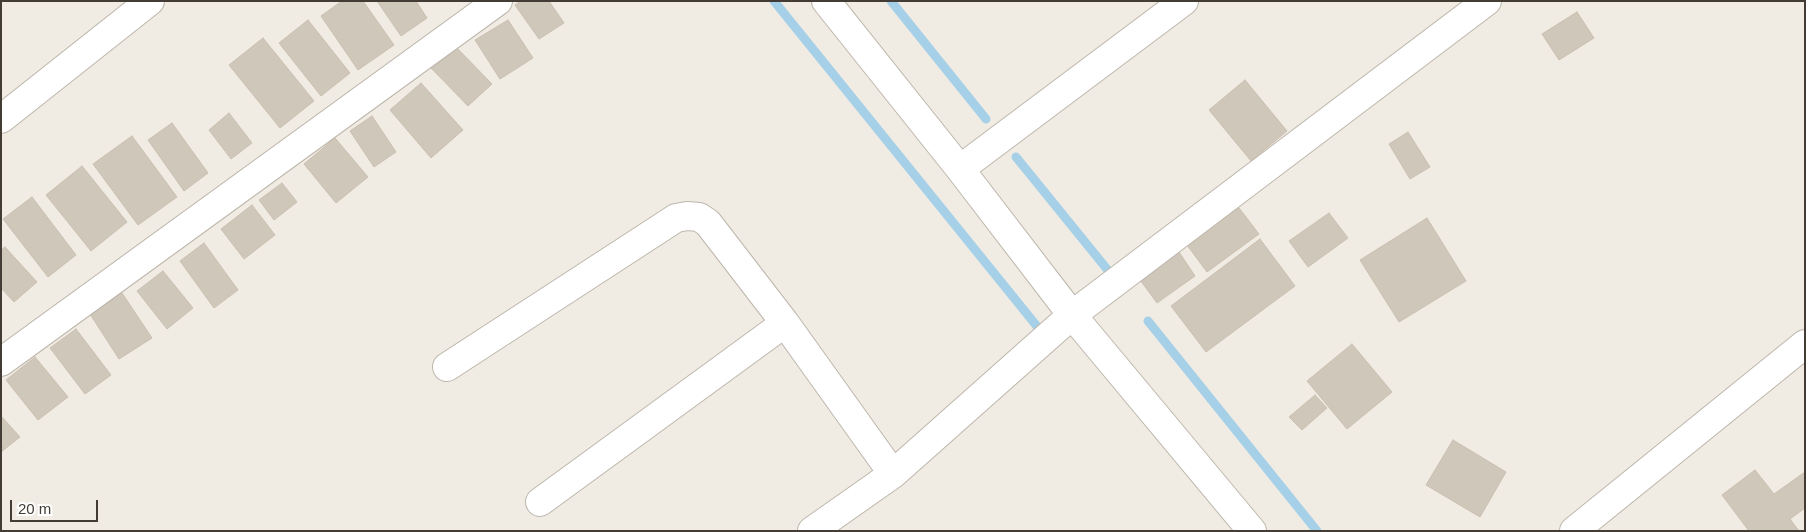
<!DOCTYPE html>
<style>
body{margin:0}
#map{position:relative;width:1806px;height:532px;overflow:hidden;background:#f0ece4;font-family:Helvetica,sans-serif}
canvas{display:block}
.frame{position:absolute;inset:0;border:2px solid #423c35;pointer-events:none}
.scale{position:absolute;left:10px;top:500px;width:88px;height:22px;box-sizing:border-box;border:2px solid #423c35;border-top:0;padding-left:6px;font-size:15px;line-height:18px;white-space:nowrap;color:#423c35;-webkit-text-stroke:4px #fff;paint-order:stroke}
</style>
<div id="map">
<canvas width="1806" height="532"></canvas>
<div class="frame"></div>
<div class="scale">20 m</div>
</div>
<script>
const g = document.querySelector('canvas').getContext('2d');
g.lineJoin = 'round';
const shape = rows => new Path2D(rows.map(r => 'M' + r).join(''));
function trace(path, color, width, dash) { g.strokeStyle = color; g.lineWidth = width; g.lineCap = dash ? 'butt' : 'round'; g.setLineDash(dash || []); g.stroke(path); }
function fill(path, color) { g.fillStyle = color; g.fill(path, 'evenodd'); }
trace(shape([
 [774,1,1044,335],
 [891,1,986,119],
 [1016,157,1115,279],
 [1148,321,1317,531]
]), '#a6d0e7', 9);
const building = shape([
 [342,1,363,1,394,45,358,70,321,16,342,1],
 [377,1,416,1,427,18,401,36,377,1],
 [521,1,549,1,564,23,539,39,515,5,521,1],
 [1577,12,1594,38,1559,60,1542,34,1577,12],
 [308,20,350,73,321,96,279,43,308,20],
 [508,20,533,58,500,79,475,40,508,20],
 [263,38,314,101,280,128,229,65,263,38],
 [455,46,492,84,468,106,431,68,455,46],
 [1245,80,1287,131,1251,161,1209,110,1245,80],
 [421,83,463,130,431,158,390,110,421,83],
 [229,113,252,143,231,159,209,130,229,113],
 [372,116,396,152,374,167,350,131,372,116],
 [172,123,208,173,184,191,148,140,172,123],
 [1408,132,1430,167,1410,179,1389,144,1408,132],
 [132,136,177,197,138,225,93,164,132,136],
 [335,138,368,177,336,203,304,164,335,138],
 [82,166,127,222,91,251,46,195,82,166],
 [282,183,297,202,274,220,259,200,282,183],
 [32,197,76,255,48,277,3,219,32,197],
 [1236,204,1259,234,1207,272,1184,241,1236,204],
 [252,205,275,235,244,259,221,229,252,205],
 [1329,213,1348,238,1308,267,1289,241,1329,213],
 [1427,218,1466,281,1399,322,1360,260,1427,218],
 [1260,239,1295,286,1206,352,1171,306,1260,239],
 [204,243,238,290,214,308,180,261,204,243],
 [5,247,37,282,14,302,1,288,1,250,5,247],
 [1177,249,1195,276,1157,303,1138,277,1177,249],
 [163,271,193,308,167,329,137,291,163,271],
 [122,293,152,338,119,359,90,314,122,293],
 [76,329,111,375,85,394,50,348,76,329],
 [1352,344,1392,392,1347,429,1307,381,1352,344],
 [35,357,68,397,38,420,6,380,35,357],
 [1315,395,1327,408,1302,430,1289,417,1315,395],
 [1,416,20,437,1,452,1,416],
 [1453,440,1506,472,1480,517,1426,485,1453,440],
 [1755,470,1774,494,1805,472,1805,508,1790,519,1799,531,1749,531,1722,495,1755,470]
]);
fill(building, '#d0c7bb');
trace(building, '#cabeaf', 1);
const minor = shape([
 [826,1,960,169,1072,315,1252,531],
 [1,119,150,1],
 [960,169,1184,1],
 [1,362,498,1],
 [447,367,676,218,687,216,699,217,708,223,785,323,893,474],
 [540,502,785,323],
 [812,531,893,474,1072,315,1487,1],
 [1574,531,1805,344]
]);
trace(minor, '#bdb6ab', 30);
trace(minor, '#fff', 28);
</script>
